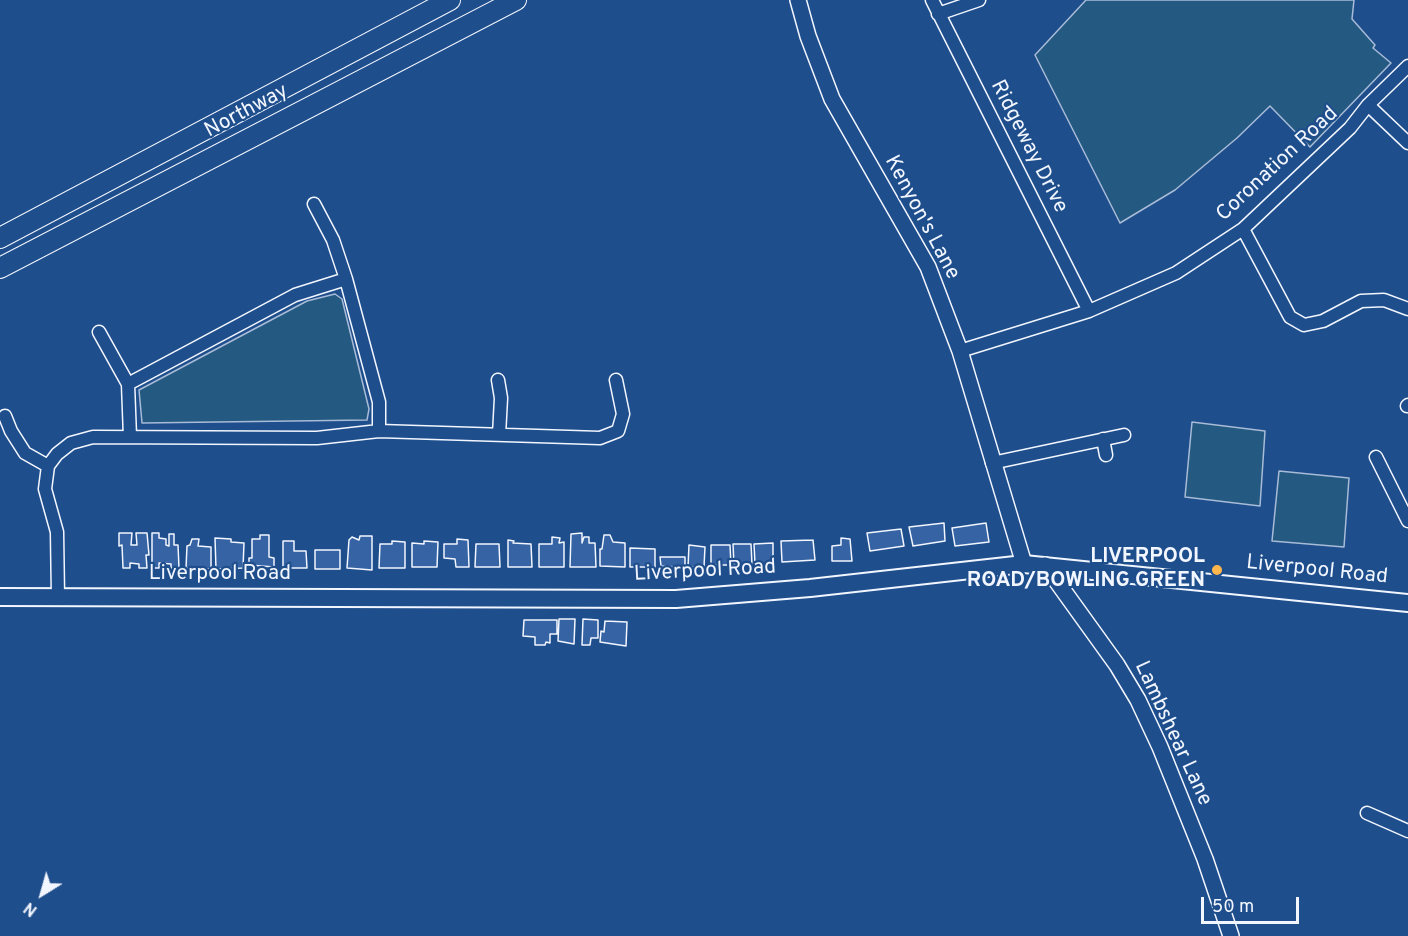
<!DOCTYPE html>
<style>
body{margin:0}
#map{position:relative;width:1408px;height:936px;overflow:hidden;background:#1f4e8c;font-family:Overpass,sans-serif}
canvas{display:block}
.north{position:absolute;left:12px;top:864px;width:60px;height:60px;-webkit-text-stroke:4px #1f4e8c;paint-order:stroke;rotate:217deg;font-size:16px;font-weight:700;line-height:24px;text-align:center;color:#f2f6ff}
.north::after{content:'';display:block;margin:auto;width:21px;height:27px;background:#f2f6ff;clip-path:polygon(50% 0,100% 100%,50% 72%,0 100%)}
.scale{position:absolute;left:1201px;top:897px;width:98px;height:27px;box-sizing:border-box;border:3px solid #f2f6ff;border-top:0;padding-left:8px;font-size:18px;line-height:21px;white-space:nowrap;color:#f2f6ff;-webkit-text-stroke:4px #1f4e8c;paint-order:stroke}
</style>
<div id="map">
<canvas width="1408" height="936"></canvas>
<div class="north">N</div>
<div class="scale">50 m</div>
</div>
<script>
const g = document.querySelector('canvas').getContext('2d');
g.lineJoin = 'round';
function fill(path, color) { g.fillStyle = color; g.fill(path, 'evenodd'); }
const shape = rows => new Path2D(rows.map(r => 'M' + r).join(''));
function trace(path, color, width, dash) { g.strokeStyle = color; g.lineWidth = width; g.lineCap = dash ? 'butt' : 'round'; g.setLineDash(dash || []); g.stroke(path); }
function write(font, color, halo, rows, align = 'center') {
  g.font = font + ' Overpass,sans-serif'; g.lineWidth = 4.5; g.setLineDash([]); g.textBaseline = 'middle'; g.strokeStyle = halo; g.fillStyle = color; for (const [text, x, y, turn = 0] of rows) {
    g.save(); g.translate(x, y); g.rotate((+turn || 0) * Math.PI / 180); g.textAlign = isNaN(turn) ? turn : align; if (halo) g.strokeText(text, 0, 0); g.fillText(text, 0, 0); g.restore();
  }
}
const green = shape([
 [1086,0,1354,0,1352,19,1375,45,1373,48,1391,63,1310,147,1270,106,1237,138,1175,190,1120,223,1035,55,1086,0],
 [335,294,342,299,369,409,367,420,142,423,139,390,307,301,335,294],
 [1192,422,1265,431,1260,506,1185,497,1192,422],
 [1279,471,1349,478,1344,547,1272,541,1279,471]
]);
fill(green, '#245a82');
trace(green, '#a8bbd7', 1.5);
const building = shape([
 [944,523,945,541,913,546,909,527,944,523],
 [986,523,989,542,955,546,952,528,986,523],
 [901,529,904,546,870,551,867,533,901,529],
 [119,533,132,533,131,545,137,545,136,533,147,533,149,555,146,555,147,568,139,568,139,564,130,563,130,568,123,568,122,545,119,546,119,533],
 [152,533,159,533,159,538,166,539,166,545,169,546,169,534,174,534,174,545,178,545,179,568,171,568,171,564,159,563,159,568,152,568,152,533],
 [582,533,582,543,584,537,589,537,589,543,595,543,596,567,570,567,571,534,582,533],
 [260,535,269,535,269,557,274,558,274,567,249,565,249,558,252,558,252,539,260,539,260,535],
 [604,535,610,535,613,542,625,543,625,567,600,566,600,549,602,549,604,535],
 [360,536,372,536,372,570,347,568,349,540,352,537,359,540,360,536],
 [552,537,560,538,559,543,564,542,564,567,539,567,539,544,552,544,552,537],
 [215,538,231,539,231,542,244,543,243,568,216,569,215,538],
 [841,538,850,539,852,561,832,561,832,546,841,545,841,538],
 [192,539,199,539,198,546,211,547,211,569,186,568,187,546,190,545,192,539],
 [457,539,468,540,469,567,456,567,455,559,444,558,444,544,457,544,457,539],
 [508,540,514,541,513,543,531,544,532,567,508,567,508,540],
 [813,540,815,560,782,562,781,541,813,540],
 [283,541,294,541,294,551,306,551,307,568,283,568,283,541],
 [392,541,405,542,405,568,379,568,380,544,392,544,392,541],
 [424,541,438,542,437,567,412,567,412,543,424,544,424,541],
 [773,543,773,564,755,564,754,544,773,543],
 [476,544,499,544,500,567,475,567,476,544],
 [733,544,751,544,752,564,734,565,733,544],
 [689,545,705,547,704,567,688,567,689,545],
 [711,545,730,545,731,565,711,565,711,545],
 [630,548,655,549,655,567,630,567,630,548],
 [315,550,340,550,340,569,315,569,315,550],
 [660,557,685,557,685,570,678,569,678,567,661,566,660,557],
 [559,619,575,619,574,644,558,641,559,619],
 [583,619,598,620,598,638,591,638,590,645,582,645,583,619],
 [524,620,557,620,557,634,550,634,550,643,546,642,545,645,535,645,535,637,523,636,524,620],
 [605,621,627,622,626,646,600,642,601,631,604,632,605,621]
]);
fill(building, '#3563a3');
trace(building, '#f2f6ff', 1.5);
const minor = shape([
 [932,0,1089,311],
 [938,14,979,0],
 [1368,105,1408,143],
 [314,204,333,240,346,279,379,402,379,431],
 [1243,229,1290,317,1304,325,1323,321,1361,301,1384,300,1408,309],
 [99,332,128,384,130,437],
 [960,351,1089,311,1176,273,1243,229,1350,128,1368,105,1408,66],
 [498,380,501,398,499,435],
 [128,384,295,295,346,279],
 [1407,406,1408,405],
 [5,416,11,431,25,453,48,466],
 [1103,439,1106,455],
 [1376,457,1408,521],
 [992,463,1124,435],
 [58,597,57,532,45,489,48,466,57,454,71,443,93,437,317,438,379,431,600,438,618,431,623,414,616,380],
 [1367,813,1408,831]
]);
const tertiary = shape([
 [798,0,808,36,832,99,928,267,960,351,1024,564],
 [1045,565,1117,665,1138,700,1160,747,1205,859,1231,936]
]);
const secondary = shape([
 [0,597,676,599,810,588,1024,564,1408,603]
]);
const trunk = shape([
 [0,238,450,0],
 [0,268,516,0]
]);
trace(minor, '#f2f6ff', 15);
trace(tertiary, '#f2f6ff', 18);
trace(secondary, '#f2f6ff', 20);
trace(trunk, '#f2f6ff', 22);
trace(minor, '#1f4e8c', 12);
trace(tertiary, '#1f4e8c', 15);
trace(secondary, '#1f4e8c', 16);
trace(trunk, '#1f4e8c', 20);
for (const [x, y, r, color] of [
 [1217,570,6,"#ffb74d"]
]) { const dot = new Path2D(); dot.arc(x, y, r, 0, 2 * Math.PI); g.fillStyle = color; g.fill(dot); trace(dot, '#1f4e8c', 2); }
write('21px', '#f2f6ff', '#1f4e8c', [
 ["Northway",247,112,-28],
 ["Ridgeway Drive",1028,147,63],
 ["Coronation Road",1278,165,-43],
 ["Kenyon's Lane",921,218,62],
 ["Liverpool Road",1317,571,6],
 ["Liverpool Road",705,572,-3],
 ["Liverpool Road",220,575],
 ["Lambshear Lane",1172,734,65]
]);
write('bold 21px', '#f2f6ff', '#1f4e8c', [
 ["LIVERPOOL",1205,558],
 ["ROAD/BOWLING GREEN",1205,582]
], 'right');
</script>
